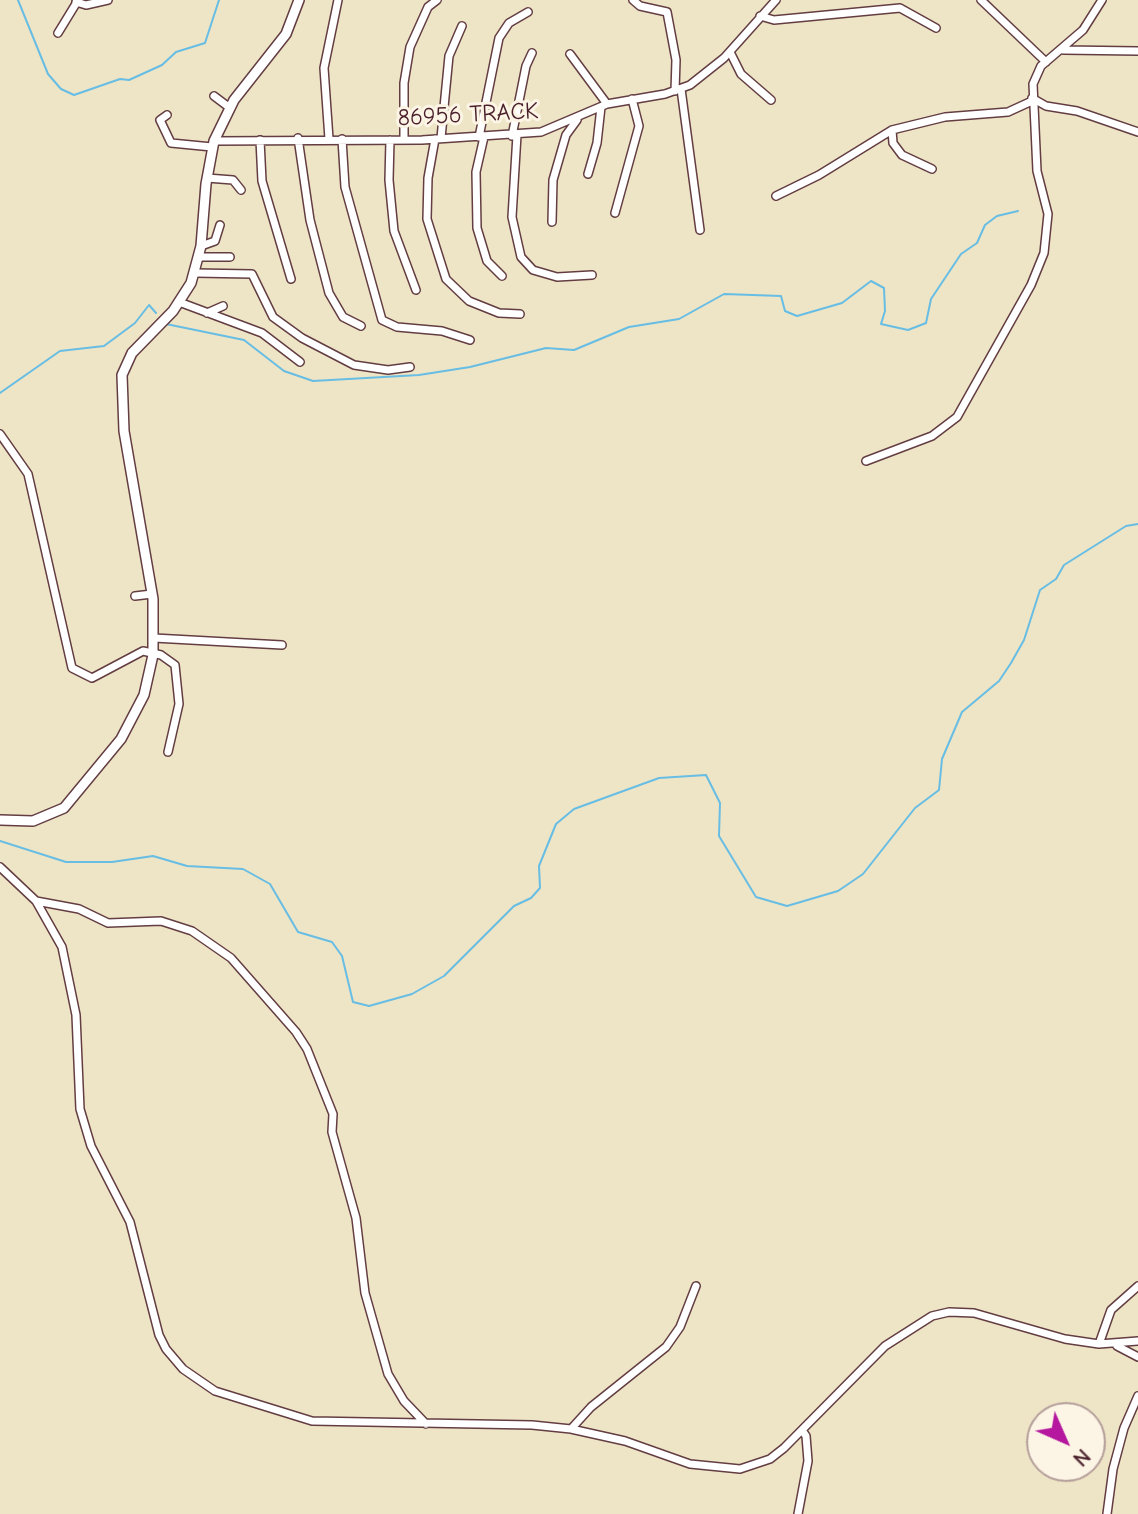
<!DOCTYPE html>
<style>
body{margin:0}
#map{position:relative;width:1138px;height:1514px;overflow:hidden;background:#eee5c7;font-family:"Comic Neue",sans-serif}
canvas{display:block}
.north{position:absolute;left:1026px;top:1402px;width:80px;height:80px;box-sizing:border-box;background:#fcf5e5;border:2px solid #b59f9b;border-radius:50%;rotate:135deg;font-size:22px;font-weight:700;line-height:32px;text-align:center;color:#4a1f2b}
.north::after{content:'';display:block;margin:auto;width:28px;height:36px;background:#b5179e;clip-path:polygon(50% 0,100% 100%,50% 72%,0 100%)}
</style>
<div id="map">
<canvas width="1138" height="1514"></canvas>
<div class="north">N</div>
</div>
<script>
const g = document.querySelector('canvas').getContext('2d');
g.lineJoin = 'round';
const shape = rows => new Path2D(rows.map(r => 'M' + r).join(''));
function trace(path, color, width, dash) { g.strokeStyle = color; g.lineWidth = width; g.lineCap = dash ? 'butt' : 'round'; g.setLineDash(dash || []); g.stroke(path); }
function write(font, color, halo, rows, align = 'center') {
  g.font = font + ' "Comic Neue",sans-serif'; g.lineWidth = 6; g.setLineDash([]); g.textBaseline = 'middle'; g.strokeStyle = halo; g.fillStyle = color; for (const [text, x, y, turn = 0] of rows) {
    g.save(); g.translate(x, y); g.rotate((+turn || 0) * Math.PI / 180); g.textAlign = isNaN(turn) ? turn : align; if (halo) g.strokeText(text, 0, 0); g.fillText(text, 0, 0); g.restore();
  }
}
trace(shape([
 [18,0,48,74,61,89,74,95,120,79,129,80,162,65,176,52,205,43,219,0],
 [166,324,244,340,284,371,313,381,419,375,470,367,546,348,574,350,629,327,679,319,724,294,781,296,785,311,797,316,842,303,871,281,884,288,885,311,881,324,908,330,926,323,931,299,961,254,977,243,985,225,997,216,1018,211],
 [0,393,60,351,104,346,135,323,149,305,156,313],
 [0,841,66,862,112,862,153,856,187,866,243,869,270,884,298,932,332,942,342,956,353,1002,369,1006,412,994,444,976,514,906,531,898,540,888,539,866,556,824,574,809,659,778,706,775,720,803,719,836,756,897,787,906,838,891,863,874,915,808,939,790,942,759,962,712,999,681,1011,663,1024,640,1040,590,1056,579,1064,565,1126,526,1138,524]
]), '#67bde3', 2);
const minor = shape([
 [633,0,640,6,667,12,676,60,675,91],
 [981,0,1046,62],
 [76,2,86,5,108,0],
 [760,16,774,20,900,8,936,28],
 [58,33,77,2],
 [1063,50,1138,51],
 [730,52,741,74,771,100],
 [570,54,607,104],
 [681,89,700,230],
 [214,96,230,108],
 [1032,98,1046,106,1077,111,1138,132],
 [167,115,160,120,171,143,212,147],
 [892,130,893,143,902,155,932,169],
 [517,135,512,217,521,257,533,270,557,277,592,275],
 [512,136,526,66,532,53],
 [479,137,499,38,509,23,528,12],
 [484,137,476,172,477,228,487,261,502,276],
 [298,138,310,220,329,293,343,317,361,326],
 [441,138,449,56,462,26],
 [329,139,324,68,338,0],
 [342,139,345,187,382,320,397,327,442,331,470,340],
 [435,139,428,178,427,219,446,279,469,301,499,313,520,314],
 [260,140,262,181,291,279],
 [390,140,389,180,394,231,416,290],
 [404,140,404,83,410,47,428,7,437,0],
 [214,141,422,140,541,132,607,104,665,94,690,85,724,58,776,0],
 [588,174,597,143,601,107],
 [207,178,233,180,241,190],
 [776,196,819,175,892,130,945,117,1008,112,1032,101],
 [615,213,639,126,632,99],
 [552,222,553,180,566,135,577,120],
 [201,246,215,241,220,225],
 [199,257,230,257],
 [195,273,252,274,273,317,302,338,354,365,388,370,410,367],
 [179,302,262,333,300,362],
 [207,313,223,306],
 [0,434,28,474,72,668,92,678,143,651,161,655,175,665,179,704,168,752],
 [866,461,932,436,957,417,1031,285,1044,253,1048,214,1037,171,1033,84,1041,66,1083,30,1102,0],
 [135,596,152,594],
 [154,638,282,645],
 [0,867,36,901,62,947,76,1015,80,1109,91,1146,130,1222,159,1335,166,1349,183,1369,215,1391,312,1421,532,1425,571,1429,625,1441,690,1464,740,1469,770,1459,784,1448,885,1346,932,1316,949,1312,974,1313,1065,1339,1099,1344,1138,1341],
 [36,901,79,909,108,923,161,921,192,931,231,958,296,1032,307,1049,333,1114,332,1132,356,1218,365,1293,388,1374,404,1401,426,1424],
 [1099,1344,1111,1310,1138,1286],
 [1117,1346,1138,1357],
 [571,1429,591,1407,666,1347,680,1327,696,1286],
 [798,1514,808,1461,806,1436,802,1430],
 [1107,1514,1113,1469,1124,1428,1138,1396]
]);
const tertiary = shape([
 [0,820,33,821,64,808,121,739,144,695,153,655,153,599,124,431,122,375,132,353,173,311,191,283,201,246,206,184,214,141,234,100,286,34,299,0]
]);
trace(minor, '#633d42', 10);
trace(tertiary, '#633d42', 12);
trace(minor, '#fff', 7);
trace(tertiary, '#fff', 9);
write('24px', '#4a1f2b', '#fcf5e5', [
 ["86956 TRACK",468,115,-3]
]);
</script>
